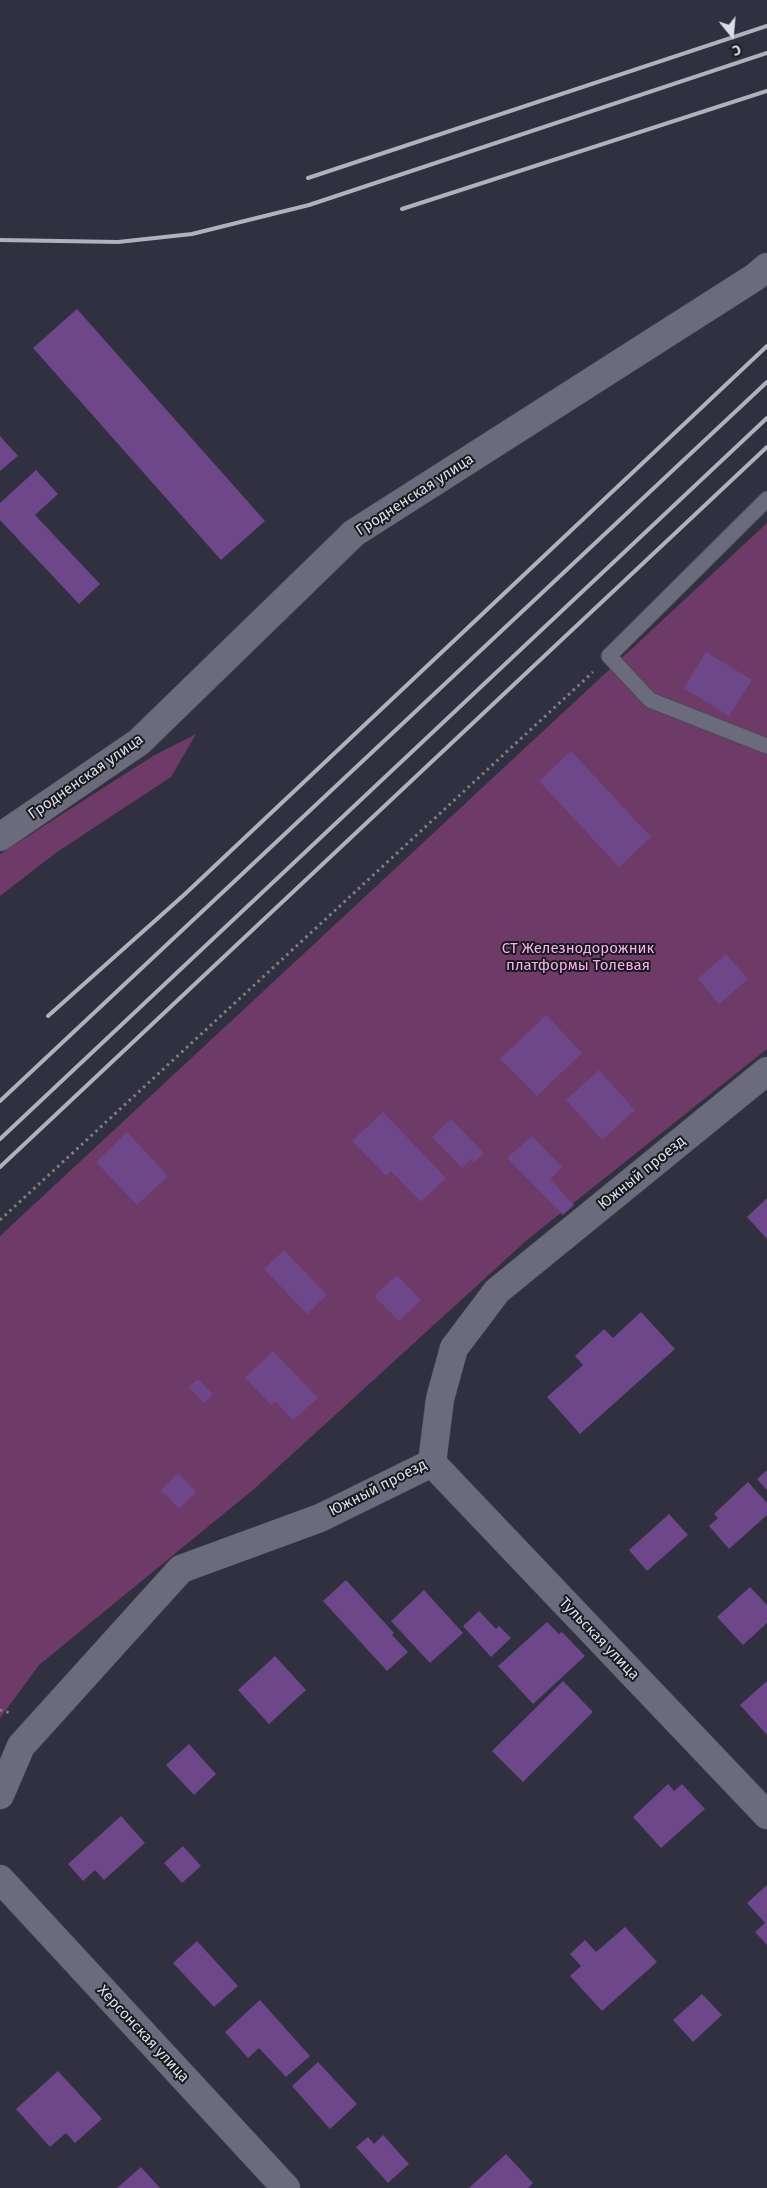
<!DOCTYPE html>
<meta charset="utf-8">
<style>
body{margin:0}
#map{position:relative;width:767px;height:2188px;overflow:hidden;background:#303040;font-family:"Fira Sans",sans-serif}
canvas{display:block}
.north{position:absolute;left:707px;top:10px;width:50px;height:50px;-webkit-text-stroke:4px #191920;paint-order:stroke;rotate:163deg;font-size:14px;font-weight:700;line-height:20px;text-align:center;color:#dedee8}
.north::after{content:'';display:block;margin:auto;width:18px;height:22px;background:#dedee8;clip-path:polygon(50% 0,100% 100%,50% 72%,0 100%)}
</style>
<div id="map">
<canvas width="767" height="2188"></canvas>
<div class="north">С</div>
</div>
<script>
const g = document.querySelector('canvas').getContext('2d');
g.lineJoin = 'round';
function fill(path, color) { g.fillStyle = color; g.fill(path, 'evenodd'); }
const shape = rows => new Path2D(rows.map(r => 'M' + r).join(''));
function trace(path, color, width, dash) { g.strokeStyle = color; g.lineWidth = width; g.lineCap = dash ? 'butt' : 'round'; g.setLineDash(dash || []); g.stroke(path); }
function write(font, color, halo, rows, align = 'center') {
  g.font = font + ' "Fira Sans",sans-serif'; g.lineWidth = 4; g.setLineDash([]); g.textBaseline = 'middle'; g.strokeStyle = halo; g.fillStyle = color; for (const [text, x, y, turn = 0] of rows) {
    g.save(); g.translate(x, y); g.rotate((+turn || 0) * Math.PI / 180); g.textAlign = isNaN(turn) ? turn : align; if (halo) g.strokeText(text, 0, 0); g.fillText(text, 0, 0); g.restore();
  }
}
fill(shape([
 [767,523,767,1049,527,1240,254,1489,39,1665,0,1718,0,1236],
 [196,734,171,777,57,852,0,896,0,854,153,756]
]), '#6e3a67');
fill(shape([
 [77,309,265,521,221,560,33,348],
 [0,436,18,456,0,471],
 [36,470,58,494,35,515,100,584,79,604,0,520,0,503],
 [706,652,752,680,729,716,684,688],
 [571,751,651,837,619,867,539,781],
 [726,954,748,979,719,1004,698,979],
 [546,1015,582,1053,537,1096,500,1059],
 [599,1070,635,1110,602,1140,566,1100],
 [383,1112,446,1178,421,1202,391,1171,386,1176,352,1141],
 [451,1119,484,1153,474,1162,471,1159,462,1168,432,1137],
 [127,1132,168,1176,137,1205,96,1162],
 [532,1136,562,1167,550,1179,574,1205,563,1215,507,1158],
 [767,1198,767,1239,747,1217],
 [284,1250,327,1295,307,1314,264,1269],
 [397,1275,421,1300,399,1321,374,1296],
 [641,1312,675,1349,580,1434,547,1397,583,1365,575,1356,604,1329,613,1338],
 [273,1351,318,1398,293,1420,275,1401,271,1405,245,1378],
 [198,1379,213,1394,204,1403,189,1387],
 [767,1470,767,1490,757,1479],
 [178,1473,196,1492,179,1509,161,1490],
 [748,1482,767,1503,767,1515,729,1549,709,1526,718,1518,714,1514],
 [669,1514,688,1535,647,1571,629,1550],
 [346,1580,394,1633,392,1635,408,1652,387,1671,323,1601],
 [750,1587,767,1605,767,1623,743,1645,717,1617],
 [424,1590,463,1633,430,1663,391,1621],
 [479,1611,496,1629,499,1626,511,1638,491,1657,463,1626],
 [547,1622,559,1634,562,1632,585,1656,533,1704,498,1666],
 [275,1656,306,1690,269,1724,238,1690],
 [563,1681,593,1712,523,1782,492,1751],
 [767,1681,767,1735,740,1705],
 [189,1744,216,1774,194,1795,166,1765],
 [668,1784,674,1791,682,1784,705,1809,661,1848,633,1817],
 [121,1816,145,1843,104,1880,95,1870,83,1881,68,1864],
 [183,1846,201,1866,182,1883,164,1863],
 [767,1885,767,1945,755,1932,765,1923,747,1903],
 [625,1927,657,1962,602,2011,570,1976,581,1966,570,1954,585,1940,596,1952],
 [197,1941,238,1986,214,2007,173,1963],
 [702,1994,722,2015,693,2042,673,2020],
 [260,2000,310,2056,286,2077,259,2048,248,2058,225,2032],
 [318,2062,357,2104,330,2129,292,2086],
 [58,2071,102,2119,75,2143,66,2133,50,2147,16,2109],
 [383,2135,409,2164,388,2183,356,2147,368,2137,374,2144],
 [506,2154,533,2183,528,2188,469,2188],
 [141,2167,160,2188,117,2188]
]), '#6e468a');
const lane = shape([
 [767,499,609,656,650,700,767,746]
]);
const street = shape([
 [0,837,139,742,354,533,755,277,767,267],
 [432,1463,440,1399,454,1348,497,1291,767,1071],
 [432,1463,767,1815],
 [0,1795,21,1746,181,1569,320,1518,432,1463],
 [0,1879,286,2188]
]);
trace(lane, '#4c4b58', 17);
trace(street, '#4c4b58', 29);
trace(shape([
 [0,1220,593,672],
 [0,1710,11,1713]
]), '#7f7f8c', 3, [2.5, 4]);
trace(lane, '#6c6b7d', 15);
trace(street, '#6c6b7d', 28);
trace(shape([
 [308,178,767,26],
 [402,209,767,91],
 [0,240,118,242,192,234,309,205,767,53],
 [48,1016,185,894,767,346],
 [0,1101,767,382],
 [0,1139,767,418],
 [0,1167,767,447]
]), '#b1b1bd', 4);
write('15px', '#dedee8', '#191920', [
 ["Гродненская улица",415,495,-33],
 ["Гродненская улица",86,777,-35],
 ["Южный проезд",642,1173,-39],
 ["Южный проезд",378,1488,-27],
 ["Тульская улица",599,1639,46],
 ["Херсонская улица",143,2034,47]
]);
write('15px', '#f9b0ed', '#191920', [
 ["СТ Железнодорожник",578,949],
 ["платформы Толевая",578,966]
]);
</script>
